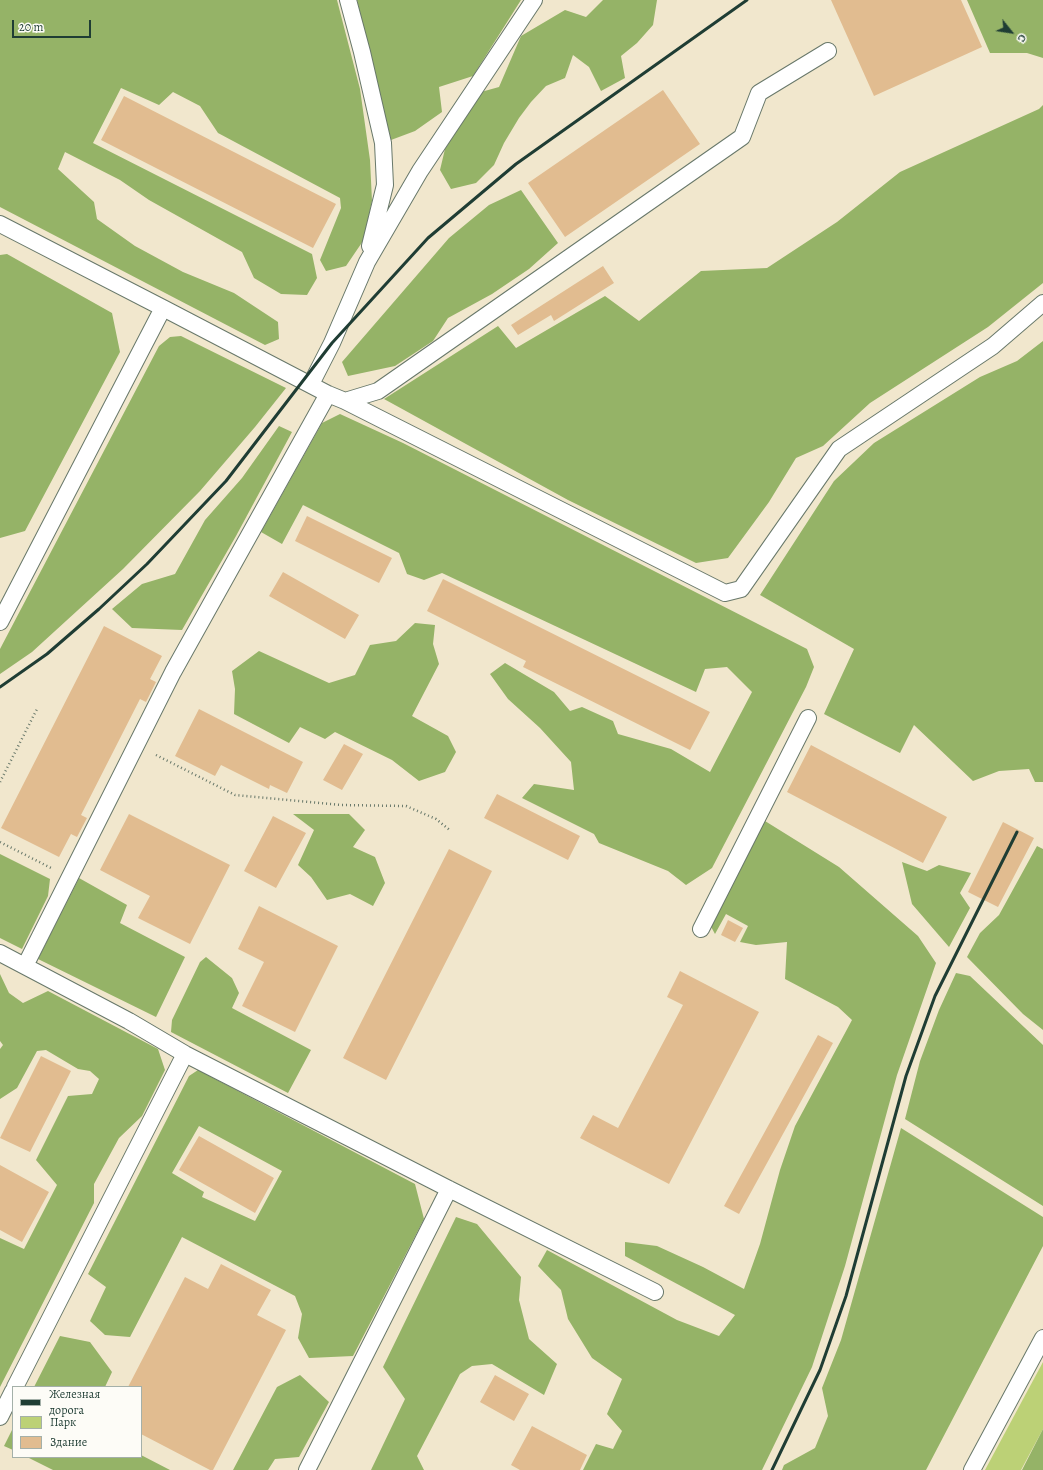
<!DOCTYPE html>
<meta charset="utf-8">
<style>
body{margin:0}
#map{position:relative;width:1043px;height:1470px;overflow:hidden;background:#f1e7cd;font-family:Alegreya,serif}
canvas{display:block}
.legend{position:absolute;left:12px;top:1386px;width:130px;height:72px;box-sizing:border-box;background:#fdfcf7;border:1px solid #a4b0a9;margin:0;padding:5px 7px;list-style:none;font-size:12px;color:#1f3d34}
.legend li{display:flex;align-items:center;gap:8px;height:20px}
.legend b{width:20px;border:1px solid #a4b0a9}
.north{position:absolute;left:991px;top:12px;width:40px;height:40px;-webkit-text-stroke:3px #fdfcf7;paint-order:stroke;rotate:120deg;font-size:11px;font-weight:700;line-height:16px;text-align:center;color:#1f3d34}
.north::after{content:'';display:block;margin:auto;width:14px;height:18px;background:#1f3d34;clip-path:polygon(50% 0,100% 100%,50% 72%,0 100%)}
.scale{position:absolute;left:12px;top:20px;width:79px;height:18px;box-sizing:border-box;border:2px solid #1f3d34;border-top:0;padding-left:5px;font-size:12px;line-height:14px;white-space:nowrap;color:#1f3d34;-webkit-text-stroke:3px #fdfcf7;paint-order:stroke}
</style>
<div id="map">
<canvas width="1043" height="1470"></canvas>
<ul class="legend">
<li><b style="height:5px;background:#1f3d34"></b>Железная дорога</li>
<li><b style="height:11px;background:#bcd176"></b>Парк</li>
<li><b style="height:11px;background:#e1bc90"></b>Здание</li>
</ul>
<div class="north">С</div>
<div class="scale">20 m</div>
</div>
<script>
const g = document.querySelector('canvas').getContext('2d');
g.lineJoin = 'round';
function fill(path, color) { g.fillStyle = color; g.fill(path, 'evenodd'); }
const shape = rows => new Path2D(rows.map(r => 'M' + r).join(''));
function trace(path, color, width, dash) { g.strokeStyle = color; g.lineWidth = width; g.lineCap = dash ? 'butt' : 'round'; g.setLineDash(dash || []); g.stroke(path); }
fill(shape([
 [1043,1362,1043,1429,1021,1470,985,1470]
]), '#bcd176');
fill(shape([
 [0,0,337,0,360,89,370,160,372,201,363,241,346,266,326,271,320,260,341,208,340,198,218,133,200,106,173,92,159,105,121,88,93,143,312,254,317,278,307,295,281,294,254,278,242,252,149,200,120,180,65,152,58,169,94,202,97,219,135,246,183,272,234,293,278,322,279,339,265,345,0,207],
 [357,0,521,0,473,76,439,87,442,112,415,131,391,140],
 [603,0,657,0,653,25,637,43,621,56,625,78,601,91,589,67,573,55,565,78,546,86,531,102,519,118,504,143,494,165,476,183,451,189,440,170,445,149,481,92,499,87,521,36,565,10,586,17],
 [967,0,1043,0,1043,58,1027,53,990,53],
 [1043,105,1043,283,988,327,870,403,823,446,796,458,769,502,728,558,696,563,568,500,384,399,498,326,516,348,605,296,639,321,701,271,767,268,837,222,900,172,1039,109],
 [521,190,558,243,529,269,492,294,448,318,433,341,395,366,348,376,342,362,449,238,489,205],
 [7,254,112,313,120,352,25,531,0,538,0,255],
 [181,336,286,388,255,427,200,491,123,569,32,652,0,674,0,649,159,346,170,337],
 [1043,341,1043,782,1035,782,1029,769,999,771,973,781,914,725,900,753,824,714,854,649,760,595,834,481,874,443,980,377,1017,361],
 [340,414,403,443,807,649,814,667,806,687,712,868,686,885,668,871,599,843,594,834,522,798,534,784,574,790,571,762,540,728,508,699,490,674,505,663,554,692,570,711,582,707,613,721,618,734,671,749,710,772,752,692,727,667,705,669,696,692,442,573,424,580,407,574,399,553,303,505,282,544,261,532,322,423],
 [279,426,292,432,236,536,182,630,132,628,112,609,142,584,175,574,205,520,242,478],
 [415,623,435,625,433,644,439,664,412,716,448,736,456,752,445,772,419,781,392,760,335,732,325,739,300,727,289,743,234,714,235,689,232,671,259,651,329,683,355,675,370,645,396,641],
 [293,814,349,814,365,830,353,847,375,857,385,883,373,906,350,894,327,900,311,877,298,865,314,830],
 [765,821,839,867,918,936,936,963,897,1075,845,1266,812,1367,762,1470,583,1470,596,1444,613,1449,622,1431,607,1414,622,1379,592,1358,568,1319,561,1290,538,1266,547,1250,677,1320,719,1336,735,1315,625,1256,625,1242,657,1246,703,1267,744,1289,760,1244,780,1170,795,1126,852,1020,838,1007,785,979,787,942,756,945,740,942,748,926,726,914,715,934,709,923],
 [1037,846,1043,849,1043,1030,1023,1014,967,957,980,933,999,915],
 [0,854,50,879,48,896,22,949,0,938],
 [902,862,927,871,939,865,971,873,960,893,970,908,949,947,912,904],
 [79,878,127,905,120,923,185,957,156,1017,38,959],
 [206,957,232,978,239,993,232,1008,311,1050,288,1093,171,1032,172,1020,200,962],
 [956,973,970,976,1043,1045,1043,1206,905,1119,920,1061,939,1010],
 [0,974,9,993,23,1003,48,991,158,1049,165,1070,142,1116,119,1138,94,1184,94,1203,0,1387,0,1238,24,1249,57,1185,36,1160,68,1096,92,1094,99,1079,90,1071,78,1069,46,1050,37,1051,17,1088,0,1099,0,1049,3,1045,0,1041],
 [198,1070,415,1184,424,1219,353,1356,309,1358,298,1338,302,1314,295,1296,182,1237,130,1337,105,1335,90,1321,106,1287,88,1274,189,1076],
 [199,1126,282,1171,255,1221,202,1197,204,1192,172,1173],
 [901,1128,1043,1217,1043,1246,926,1470,782,1470,784,1465,815,1448,828,1416,822,1388,841,1340],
 [456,1217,477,1224,521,1277,519,1300,529,1339,557,1364,544,1395,492,1364,472,1366,460,1374,417,1456,424,1470,371,1470,405,1399,383,1367],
 [60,1336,90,1342,112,1372,105,1387,34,1387],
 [300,1375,329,1402,299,1457,275,1459,268,1470,233,1470,277,1387],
 [13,1428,13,1450,4,1446],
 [1043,1429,1043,1470,1022,1470],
 [141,1455,170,1470,53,1470,27,1457,141,1457]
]), '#95b367');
fill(shape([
 [831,0,961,0,982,47,874,96],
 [663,90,700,144,565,237,528,183],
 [124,96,336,204,313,248,101,140],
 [603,266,614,283,554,321,551,315,518,335,511,325],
 [307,516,392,558,379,583,295,541],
 [283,572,359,615,345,639,269,596],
 [443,579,710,712,690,750,523,667,526,661,427,611],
 [104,626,162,656,150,679,156,682,146,702,140,699,81,815,87,818,77,837,71,834,59,857,1,828],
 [199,709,303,762,287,793,270,785,269,789,221,765,215,776,175,756],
 [344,744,363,754,342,790,323,780],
 [811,745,947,817,923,863,787,792],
 [497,794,580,836,568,860,484,818],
 [129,814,230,865,190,944,138,918,150,896,100,870],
 [273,816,306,833,276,888,244,871],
 [1003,822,1034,838,998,907,968,892],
 [449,849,492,871,386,1080,343,1058],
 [259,906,338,946,295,1032,242,1006,264,962,238,949],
 [728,920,743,928,735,942,721,935],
 [680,971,759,1012,669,1184,580,1138,593,1115,618,1128,683,1005,667,997],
 [818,1035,833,1043,739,1214,724,1206],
 [41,1056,71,1071,30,1152,0,1138],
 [199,1136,274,1178,255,1213,179,1170],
 [0,1165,49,1192,22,1242,0,1230],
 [221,1264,271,1290,257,1315,286,1330,213,1470,210,1470,141,1434,141,1387,128,1387,185,1277,208,1289],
 [495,1375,529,1394,514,1421,480,1402],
 [532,1426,587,1455,580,1470,520,1470,511,1465]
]), '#e1bc90');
const service = shape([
 [348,0,362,52,383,143,385,185,370,246],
 [0,224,163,308,0,622],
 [163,308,328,394,345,401,378,391,742,137,759,93,828,51],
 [311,384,332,343,367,262,420,171,534,0],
 [345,401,725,593,741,589,839,449,993,346,1043,303],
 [701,929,808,718],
 [0,953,129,1021,185,1054,449,1189,655,1292],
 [25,966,173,672,328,394],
 [15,1387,185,1054],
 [0,1417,13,1391],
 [307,1470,449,1189],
 [972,1470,1043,1338]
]);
trace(service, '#68786a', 18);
trace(shape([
 [156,755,235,795,341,805,406,806,436,819,451,831],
 [0,782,37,709],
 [0,842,51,868]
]), '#68786a', 2.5, [1, 3]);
trace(service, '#fff', 16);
trace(shape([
 [0,687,47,654,99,609,147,564,226,481,332,343,428,238,516,164,747,0],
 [772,1470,820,1370,846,1296,906,1076,935,996,1017,832]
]), '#1f3d34', 3);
</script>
